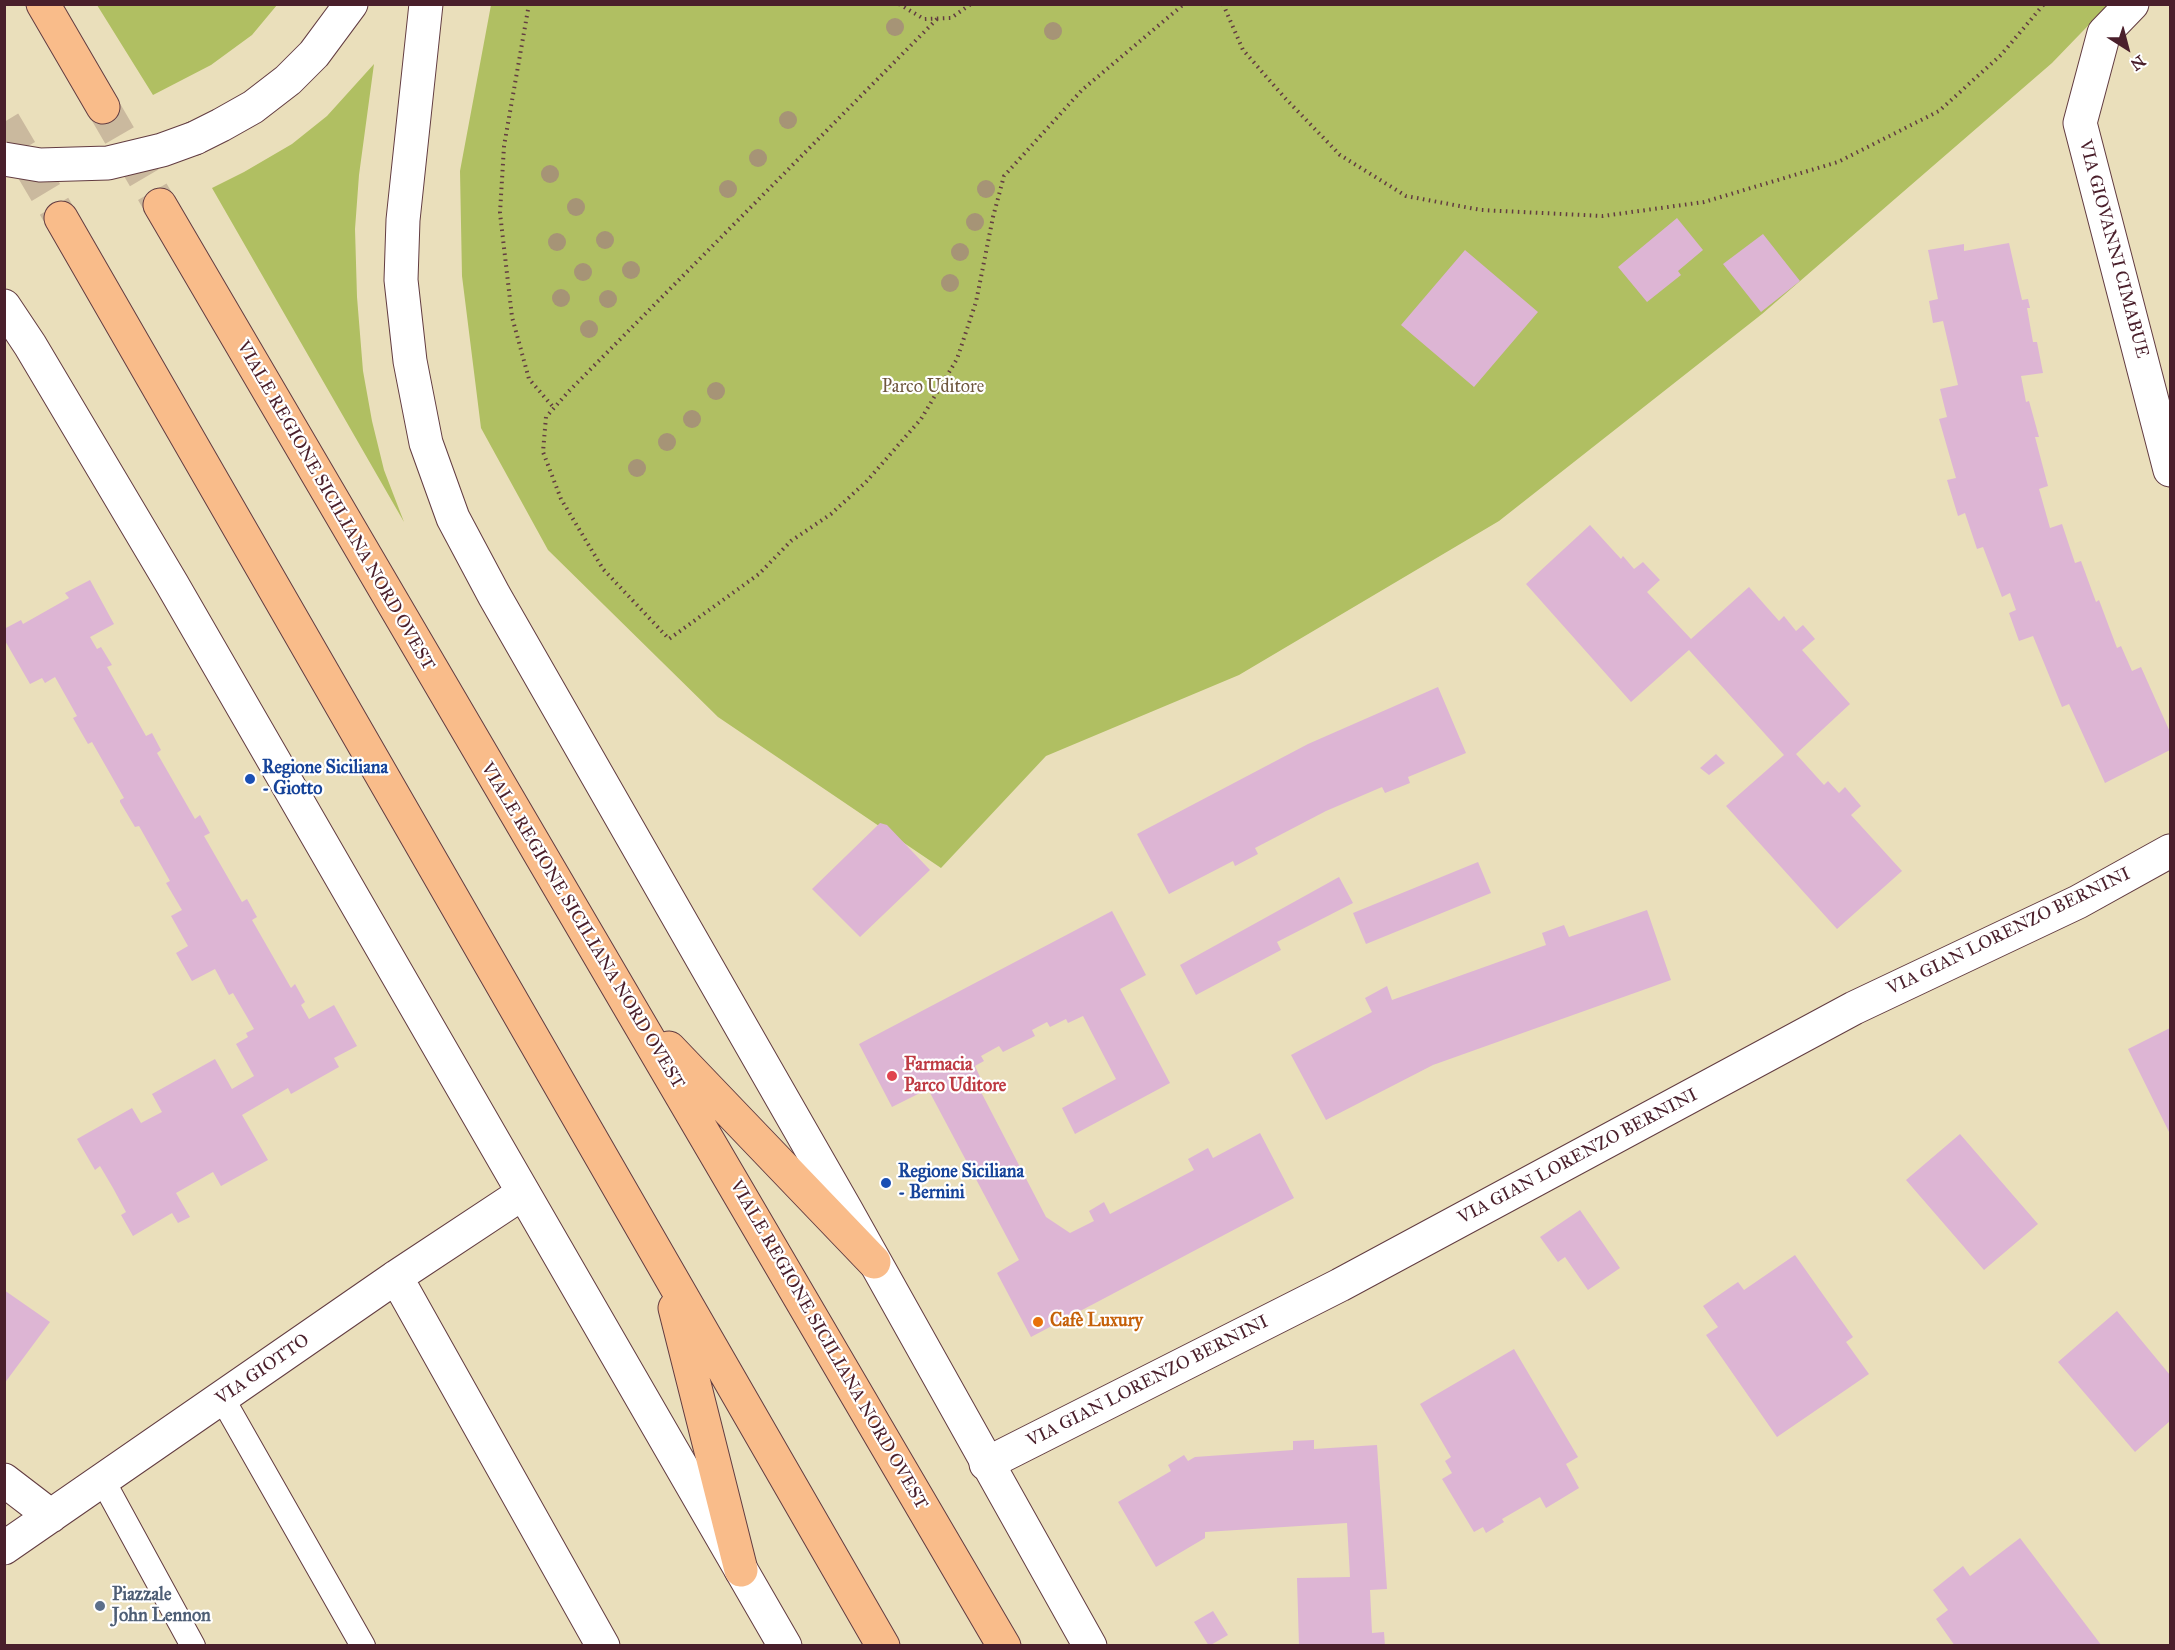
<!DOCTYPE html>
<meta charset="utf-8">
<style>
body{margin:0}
#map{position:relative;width:2175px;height:1650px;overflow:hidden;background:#eadfbb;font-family:"IM FELL Great Primer",serif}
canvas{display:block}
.frame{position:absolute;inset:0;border:6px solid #4a1f2b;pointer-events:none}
.north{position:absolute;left:2097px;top:18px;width:60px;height:60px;-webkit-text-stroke:4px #fff;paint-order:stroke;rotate:144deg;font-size:16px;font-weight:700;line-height:24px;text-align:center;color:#4a1f2b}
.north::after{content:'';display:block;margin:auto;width:21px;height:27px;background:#4a1f2b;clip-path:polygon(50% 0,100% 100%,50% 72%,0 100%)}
</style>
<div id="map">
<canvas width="2175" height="1650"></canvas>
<div class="frame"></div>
<div class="north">N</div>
</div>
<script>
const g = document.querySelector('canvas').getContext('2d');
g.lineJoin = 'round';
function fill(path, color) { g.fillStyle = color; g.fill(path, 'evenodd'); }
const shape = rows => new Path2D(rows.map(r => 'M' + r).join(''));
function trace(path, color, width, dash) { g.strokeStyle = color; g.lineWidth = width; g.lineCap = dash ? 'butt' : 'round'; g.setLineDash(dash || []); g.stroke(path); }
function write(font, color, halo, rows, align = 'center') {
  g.font = font + ' "IM FELL Great Primer",serif'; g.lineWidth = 4.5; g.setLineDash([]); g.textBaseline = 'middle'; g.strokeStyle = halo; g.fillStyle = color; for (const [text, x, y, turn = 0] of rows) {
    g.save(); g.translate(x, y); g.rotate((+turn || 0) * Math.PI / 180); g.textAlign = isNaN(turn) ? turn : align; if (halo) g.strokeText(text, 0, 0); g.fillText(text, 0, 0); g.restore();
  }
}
fill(shape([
 [97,5,277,5,252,35,211,65,153,95],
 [491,5,2108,5,2052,63,1762,314,1499,521,1239,675,1046,756,941,868,718,717,548,550,481,428,462,276,460,171],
 [374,64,359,175,355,229,357,297,363,371,372,421,384,470,404,522,212,188,244,172,292,144,327,116]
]), '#b0bf62');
fill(shape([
 [1677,218,1703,250,1678,271,1681,275,1647,302,1618,267],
 [1763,234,1800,281,1761,312,1723,264],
 [2009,243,2022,300,2028,299,2030,308,2027,308,2033,342,2037,342,2043,373,2021,376,2026,402,2029,401,2039,437,2035,437,2048,486,2039,489,2050,528,2062,524,2075,563,2081,561,2096,602,2099,600,2117,648,2121,646,2132,671,2141,667,2170,732,2170,750,2105,783,2069,704,2062,707,2033,636,2019,641,2009,613,2016,610,2010,593,2002,597,1983,547,1977,549,1965,513,1958,516,1947,480,1956,478,1939,419,1947,417,1940,389,1958,385,1943,321,1933,323,1929,301,1938,299,1928,250,1964,244,1964,251],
 [1465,250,1538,312,1474,387,1401,325],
 [1590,525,1621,559,1623,556,1634,569,1643,562,1660,580,1647,592,1691,639,1749,587,1779,621,1784,616,1796,631,1803,625,1815,639,1802,650,1850,704,1796,754,1824,785,1828,781,1839,793,1845,787,1861,806,1851,815,1902,871,1837,929,1726,806,1784,755,1689,650,1631,702,1526,584],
 [90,580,114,624,90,637,97,649,101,647,112,665,107,667,146,736,152,733,161,750,157,753,195,819,200,815,210,833,204,836,242,902,247,899,257,917,252,920,291,988,295,984,305,1002,301,1005,309,1019,334,1005,357,1046,334,1058,339,1067,291,1094,288,1088,242,1115,268,1160,221,1186,213,1172,176,1193,190,1217,178,1223,172,1213,133,1236,121,1215,126,1212,113,1188,100,1166,95,1170,77,1139,132,1108,141,1123,162,1112,152,1094,215,1059,232,1089,254,1076,236,1044,248,1037,246,1033,254,1029,233,993,229,995,215,969,192,981,176,953,188,946,171,916,182,910,166,883,170,881,139,826,135,827,120,802,120,800,124,798,92,742,88,744,73,718,77,716,55,677,45,683,42,678,30,684,4,639,4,629,21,620,23,624,69,598,65,593],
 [1438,687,1466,753,1408,777,1410,783,1385,793,1382,787,1326,811,1255,848,1258,854,1235,866,1233,861,1169,894,1137,834,1308,744],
 [1716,754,1725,763,1709,775,1700,768],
 [880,823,887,825,930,870,860,937,812,889],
 [1478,862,1491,893,1366,944,1353,913],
 [1339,877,1353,903,1277,942,1281,950,1196,995,1180,965],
 [1647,910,1671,980,1433,1065,1326,1120,1291,1055,1372,1012,1365,998,1387,986,1392,1000,1546,945,1542,933,1564,925,1569,937],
 [1112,911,1146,975,1120,989,1170,1083,1075,1134,1062,1108,1116,1079,1083,1016,1068,1023,1066,1019,1050,1027,1047,1022,1032,1030,1035,1036,1003,1052,999,1046,981,1056,984,1061,975,1066,986,1090,981,1092,1046,1217,1070,1233,1094,1221,1089,1211,1104,1202,1110,1214,1194,1170,1188,1159,1208,1148,1213,1158,1260,1133,1294,1198,1031,1337,997,1273,1019,1260,928,1089,892,1107,859,1044],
 [2170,1028,2170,1134,2128,1049],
 [1960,1134,2038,1224,1984,1270,1906,1180],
 [1580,1210,1620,1268,1588,1290,1565,1257,1558,1262,1540,1237],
 [1795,1255,1853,1337,1846,1342,1869,1374,1777,1437,1706,1335,1718,1327,1703,1306,1738,1282,1744,1290],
 [4,1290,50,1322,4,1384],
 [2117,1311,2170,1375,2170,1421,2135,1452,2058,1362],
 [1514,1349,1578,1457,1566,1464,1579,1488,1546,1508,1540,1497,1502,1519,1504,1522,1486,1533,1483,1527,1474,1532,1442,1479,1452,1473,1445,1461,1451,1457,1420,1404],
 [1314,1440,1314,1449,1377,1445,1387,1589,1370,1590,1372,1633,1384,1632,1385,1646,1299,1646,1297,1578,1350,1577,1347,1523,1205,1532,1205,1538,1156,1567,1118,1502,1171,1471,1168,1465,1184,1455,1188,1461,1195,1457,1293,1450,1293,1441],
 [2020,1538,2102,1646,1955,1646,1936,1619,1948,1610,1933,1590,1963,1566,1970,1576],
 [1213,1611,1228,1635,1209,1646,1194,1622]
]), '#ddb5d4');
trace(shape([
 [103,107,160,205],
 [4,122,61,218]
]), '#cab99e', 33, [33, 16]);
const service = shape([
 [222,1398,363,1646],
 [103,1481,193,1646]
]);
const minor = shape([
 [2132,4,2104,33,2080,123,2170,470],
 [396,1277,603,1646],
 [986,1464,1340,1285,1854,1008,2078,902,2170,851],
 [4,1480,51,1516],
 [4,1548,396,1277,523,1193]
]);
const tertiary = shape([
 [426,4,403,220,401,280,410,361,426,443,453,518,494,595,846,1210,1090,1646],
 [195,138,221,125,253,107,288,80,314,54,351,4],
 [4,306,30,345,172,584,785,1646]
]);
const primary = shape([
 [43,4,103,107],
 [160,205,1004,1646],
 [61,218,883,1646],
 [669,1048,874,1262],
 [675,1308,741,1570]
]);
trace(service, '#623c41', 26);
trace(minor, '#623c41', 35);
trace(tertiary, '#623c41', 35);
trace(primary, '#623c41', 35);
trace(shape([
 [529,4,504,146,500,213,512,317,529,379,554,408],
 [899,4,924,19,951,18,971,4],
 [1223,4,1243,50,1285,98,1340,155,1406,196,1481,210,1603,216,1704,202,1838,162,1939,111,2001,55,2044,4],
 [937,19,569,391,546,417,543,452,561,499,603,569,669,639,759,574,791,541,831,514,866,482,921,419,957,359,976,302,993,217,1004,176,1082,90,1184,4]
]), '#623c41', 4, [1.5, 4.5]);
trace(service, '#fff', 24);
trace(minor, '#fff', 33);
trace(tertiary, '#fff', 33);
trace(primary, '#f9bc8a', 33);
const tertiaryBridge = shape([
 [4,159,40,165,108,163,162,150,195,138]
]);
trace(tertiaryBridge, '#623c41', 35, []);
trace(tertiaryBridge, '#fff', 33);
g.fillStyle = '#a69476';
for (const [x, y] of [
 [895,27],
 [1053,31],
 [788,120],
 [758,158],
 [550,174],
 [728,189],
 [986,189],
 [576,207],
 [975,222],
 [605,240],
 [557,242],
 [960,252],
 [631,270],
 [583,272],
 [950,283],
 [561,298],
 [608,299],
 [589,329],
 [716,391],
 [692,419],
 [667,442],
 [637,468]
]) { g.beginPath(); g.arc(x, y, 9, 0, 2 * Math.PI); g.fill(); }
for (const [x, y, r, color] of [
 [250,779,6,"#1a4fb4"],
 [892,1076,6,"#e0444e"],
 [886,1183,6,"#1a4fb4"],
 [1038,1322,6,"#e8710a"],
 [100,1606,6,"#5c6f8a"]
]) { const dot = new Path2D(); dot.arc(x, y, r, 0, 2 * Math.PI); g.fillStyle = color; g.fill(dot); trace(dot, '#fff', 2); }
write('18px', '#4a1f2b', '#fff', [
 ["VIA GIOVANNI CIMABUE",2113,249,75],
 ["VIALE REGIONE SICILIANA NORD OVEST",335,506,60],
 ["VIALE REGIONE SICILIANA NORD OVEST",582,926,59],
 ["VIA GIAN LORENZO BERNINI",2009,932,-26],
 ["VIA GIAN LORENZO BERNINI",1578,1157,-28],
 ["VIALE REGIONE SICILIANA NORD OVEST",828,1345,60],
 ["VIA GIOTTO",263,1370,-35],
 ["VIA GIAN LORENZO BERNINI",1148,1382,-27]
]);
write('18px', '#6e573e', '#fff', [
 ["Parco Uditore",933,388]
]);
write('bold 18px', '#164399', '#fff', [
 ["Regione Siciliana",262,769],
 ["- Giotto",262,790],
 ["Regione Siciliana",898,1173],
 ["- Bernini",898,1194]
], 'left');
write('bold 18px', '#be3a42', '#fff', [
 ["Farmacia",904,1066],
 ["Parco Uditore",904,1087]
], 'left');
write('bold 18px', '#c56008', '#fff', [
 ["Cafè Luxury",1050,1322]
], 'left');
write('bold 18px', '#4e5e75', '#fff', [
 ["Piazzale",112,1596],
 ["John Lennon",112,1617]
], 'left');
</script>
